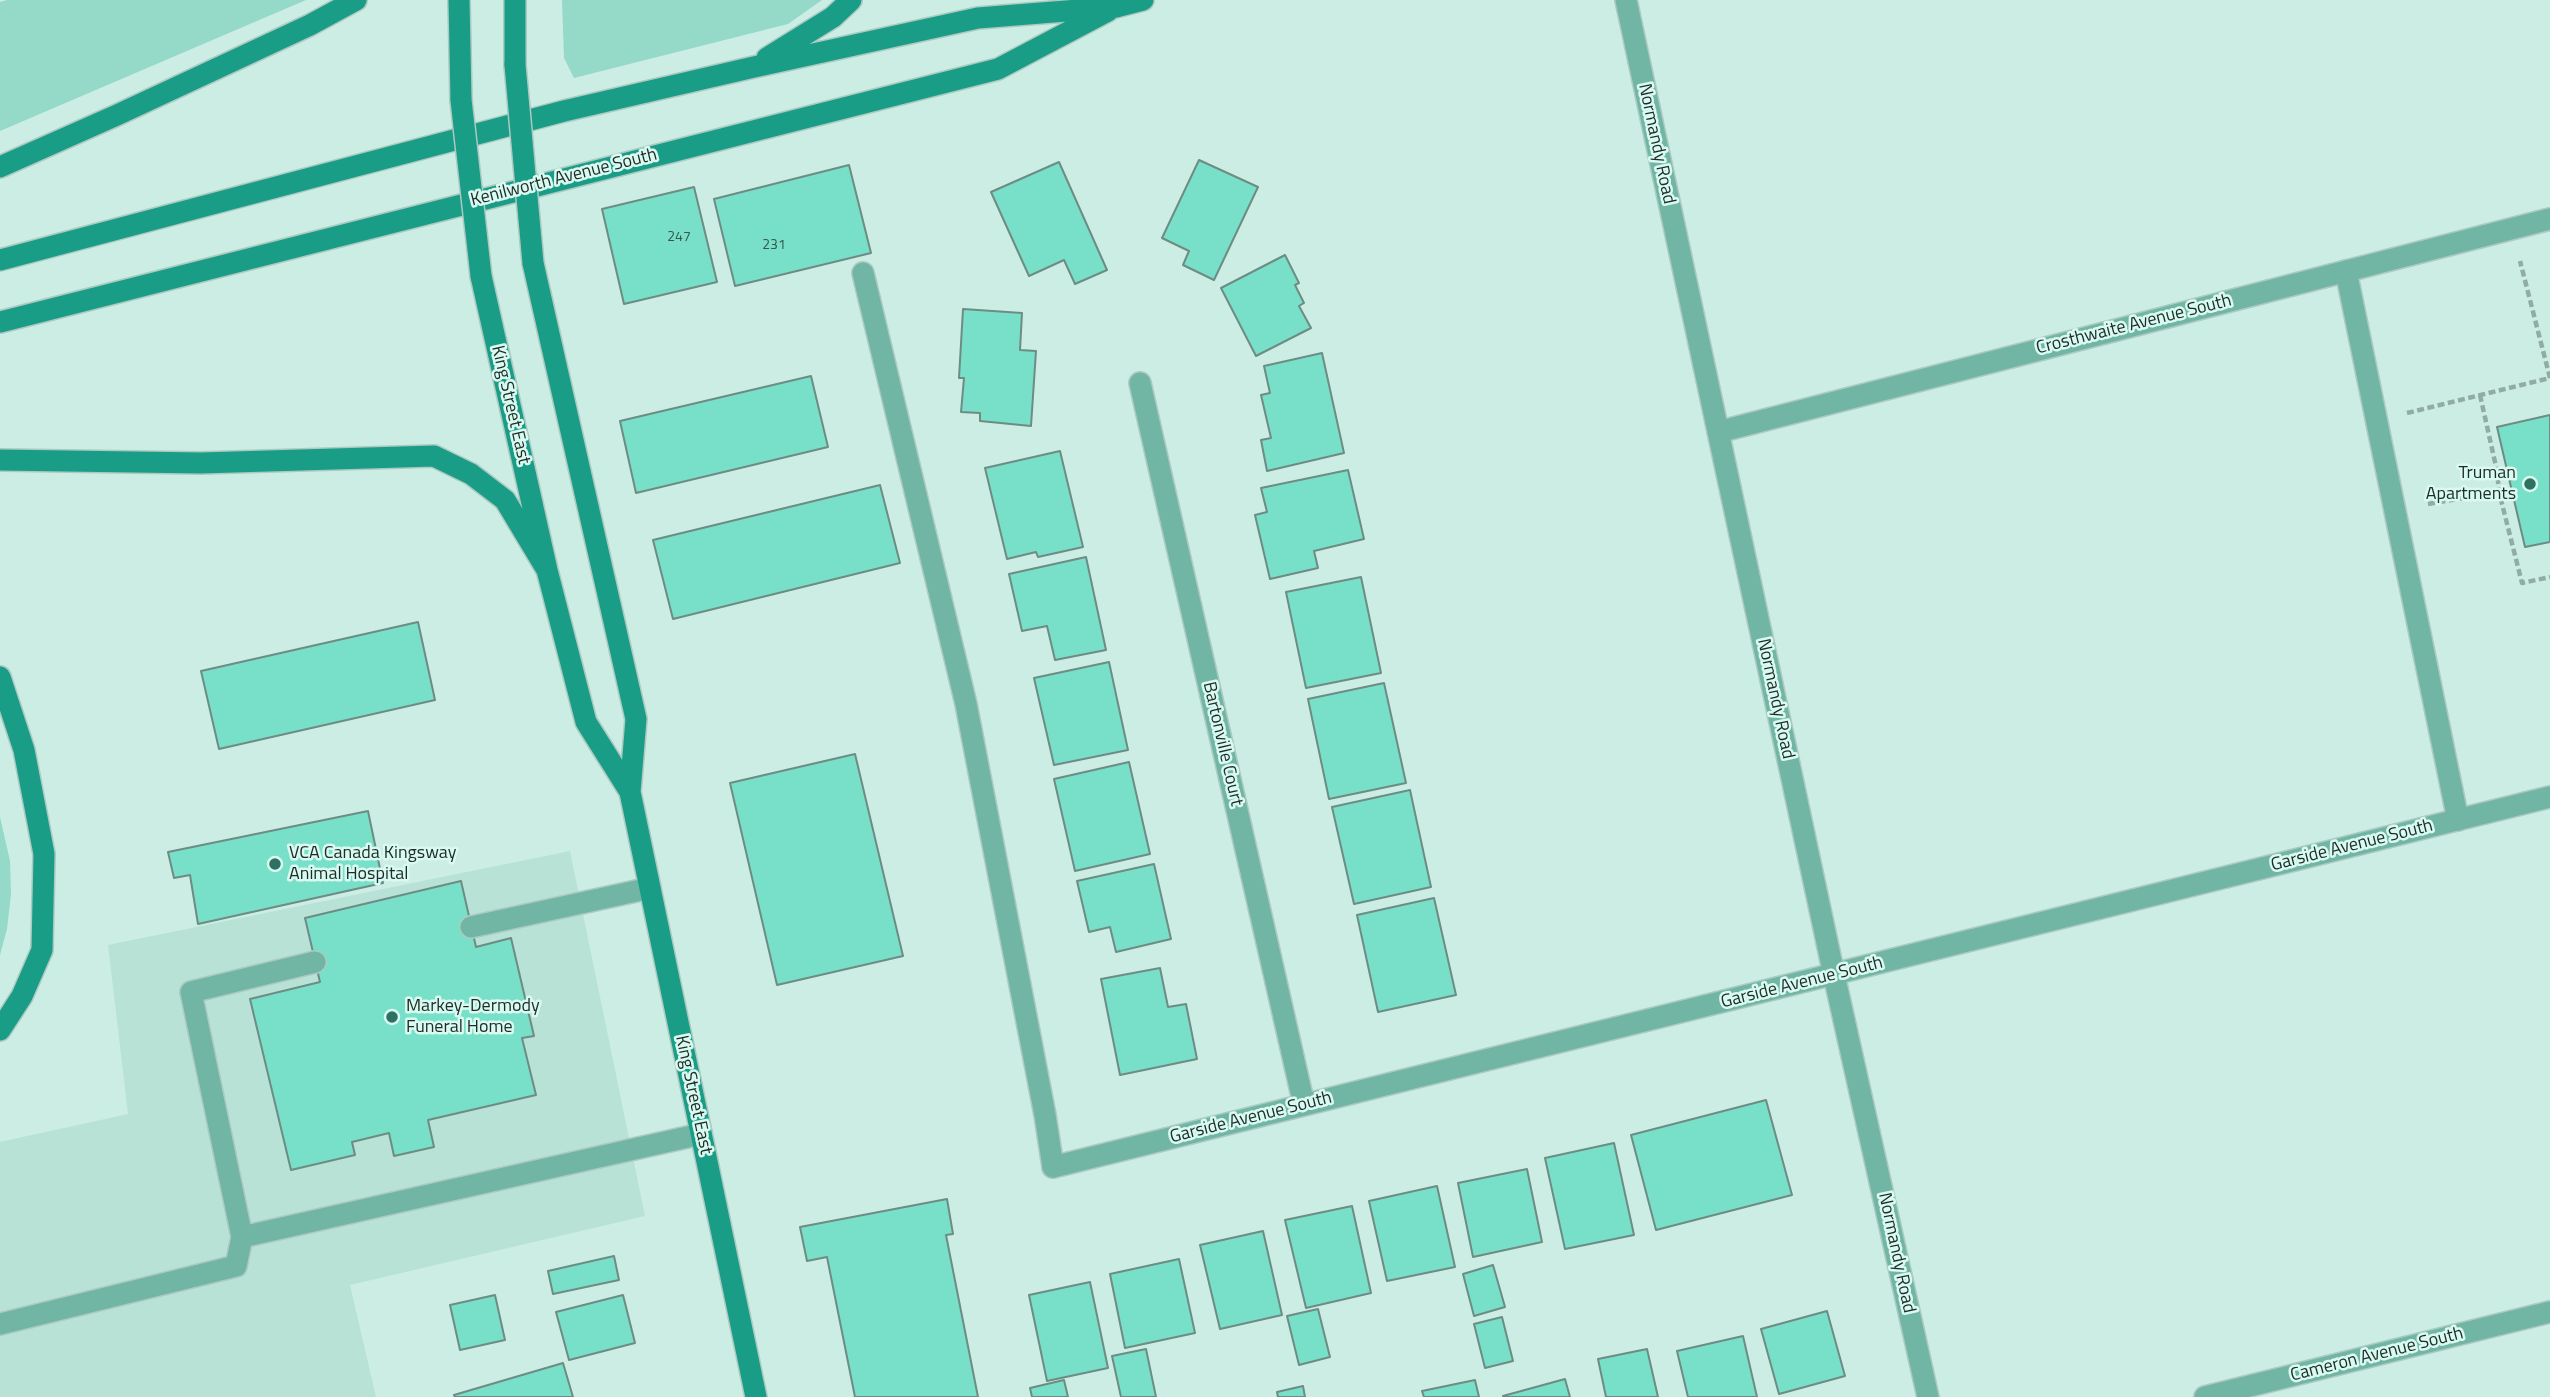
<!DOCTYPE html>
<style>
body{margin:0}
canvas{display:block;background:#cbede3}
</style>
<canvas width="2550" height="1397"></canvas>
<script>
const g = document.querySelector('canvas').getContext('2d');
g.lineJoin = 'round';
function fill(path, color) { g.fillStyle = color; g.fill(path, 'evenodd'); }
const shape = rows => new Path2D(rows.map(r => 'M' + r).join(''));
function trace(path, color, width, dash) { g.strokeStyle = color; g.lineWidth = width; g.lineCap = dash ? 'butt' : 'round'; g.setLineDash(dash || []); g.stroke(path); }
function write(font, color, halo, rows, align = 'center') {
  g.font = font + ' "Titillium Web",sans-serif'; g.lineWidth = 5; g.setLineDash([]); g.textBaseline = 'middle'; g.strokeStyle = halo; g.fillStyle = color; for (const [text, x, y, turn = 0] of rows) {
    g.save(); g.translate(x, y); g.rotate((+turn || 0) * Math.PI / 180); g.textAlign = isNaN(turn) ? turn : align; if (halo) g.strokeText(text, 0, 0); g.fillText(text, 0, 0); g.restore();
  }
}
fill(shape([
 [570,851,645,1216,350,1285,376,1397,0,1397,0,1142,128,1114,108,945]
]), '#b8e2d6');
fill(shape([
 [7,0,306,0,0,131,0,2],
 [562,0,822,0,788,24,574,78,564,58],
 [0,817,10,861,11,894,7,929,0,955]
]), '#95d9c8');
const building = shape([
 [1199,160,1258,187,1214,280,1183,265,1189,251,1162,238,1199,160],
 [1059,162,1107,270,1075,284,1064,260,1029,276,991,192,1059,162],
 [849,165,871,253,735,286,714,199,849,165],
 [694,187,717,282,624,304,602,209,694,187],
 [1285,255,1299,283,1295,285,1304,303,1299,306,1311,328,1256,356,1221,288,1285,255],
 [963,309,1022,313,1020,350,1036,351,1031,426,980,421,980,413,961,412,964,378,959,378,963,309],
 [1322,353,1344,453,1267,471,1261,440,1271,438,1261,395,1270,393,1264,366,1322,353],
 [811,376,828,447,636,493,620,421,811,376],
 [2550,415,2550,542,2525,547,2497,427,2550,415],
 [1060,451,1083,547,1038,557,1036,552,1007,559,985,468,1060,451],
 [1348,470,1364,539,1314,551,1318,568,1270,579,1255,515,1267,512,1261,488,1348,470],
 [880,485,900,563,673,619,653,540,880,485],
 [1086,557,1106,650,1055,660,1047,626,1022,631,1009,574,1086,557],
 [1361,577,1381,673,1306,688,1286,592,1361,577],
 [418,622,435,700,219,749,201,671,418,622],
 [1109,662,1128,750,1054,765,1034,678,1109,662],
 [1384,683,1406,783,1329,799,1308,699,1384,683],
 [855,754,903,956,777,985,730,783,855,754],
 [1129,762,1150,854,1075,871,1054,779,1129,762],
 [1410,790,1431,887,1354,904,1332,807,1410,790],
 [368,811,383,883,198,924,190,875,174,878,168,852,368,811],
 [1154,864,1171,939,1116,952,1110,927,1089,932,1077,881,1154,864],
 [461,881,476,947,511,938,534,1036,522,1038,536,1095,428,1120,434,1147,394,1156,389,1133,352,1142,355,1155,291,1170,250,999,320,982,305,918,461,881],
 [1434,898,1456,995,1378,1012,1357,915,1434,898],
 [1160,968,1168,1007,1186,1004,1197,1059,1120,1075,1101,979,1160,968],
 [1766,1100,1792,1195,1656,1230,1631,1135,1766,1100],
 [1614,1143,1634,1235,1565,1249,1545,1158,1614,1143],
 [1527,1169,1542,1242,1473,1257,1458,1183,1527,1169],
 [1437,1186,1455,1267,1387,1281,1369,1201,1437,1186],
 [947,1199,953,1234,946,1235,978,1397,855,1397,827,1257,807,1261,800,1227,947,1199],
 [1352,1206,1371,1293,1306,1308,1285,1220,1352,1206],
 [1263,1231,1282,1315,1220,1329,1200,1245,1263,1231],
 [614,1256,619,1280,553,1294,548,1271,614,1256],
 [1179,1259,1195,1333,1125,1348,1110,1274,1179,1259],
 [1493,1265,1505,1307,1474,1316,1463,1274,1493,1265],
 [1090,1282,1108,1368,1047,1381,1029,1295,1090,1282],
 [495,1295,505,1340,460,1350,450,1305,495,1295],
 [623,1295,635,1343,569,1360,556,1312,623,1295],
 [1318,1309,1330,1357,1299,1365,1287,1316,1318,1309],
 [1827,1311,1845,1376,1779,1394,1761,1329,1827,1311],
 [1502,1317,1513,1361,1485,1368,1474,1324,1502,1317],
 [1743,1336,1757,1397,1688,1397,1677,1351,1743,1336],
 [1146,1349,1156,1397,1121,1397,1112,1356,1146,1349],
 [1647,1349,1658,1397,1606,1397,1598,1359,1647,1349],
 [563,1363,573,1397,455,1397,454,1395,563,1363],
 [1565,1379,1570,1397,1504,1397,1503,1396,1565,1379],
 [1064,1380,1068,1397,1032,1397,1030,1388,1064,1380],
 [1475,1380,1479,1397,1424,1397,1422,1391,1475,1380],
 [1303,1386,1305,1397,1278,1397,1277,1392,1303,1386]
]);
fill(building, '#78e0c8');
trace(building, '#6d8c84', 2);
const lane = shape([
 [2346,271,2458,820],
 [863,273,966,704,1045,1115,1053,1167],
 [471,927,650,888],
 [242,1237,701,1134],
 [0,1324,236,1266,242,1237,191,992,315,962]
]);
const street = shape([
 [1626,0,1834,975,1928,1397],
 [1140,383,1304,1105],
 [1718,432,2550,219],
 [1053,1167,2550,797],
 [2205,1397,2550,1312]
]);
const secondary = shape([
 [459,0,461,100],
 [767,58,833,17,851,0],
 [515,65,515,0],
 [0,167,117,115,310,25,356,0],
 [0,260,564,111,754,67,978,18,1116,7,1143,0],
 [533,263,636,719,630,792,756,1397],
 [481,276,547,570,586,722,630,792],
 [0,322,998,69,1108,11],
 [0,460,201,463,434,456,471,474,505,500,547,570],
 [0,677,24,750,44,854,42,950,22,996,0,1030]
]);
trace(lane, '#accac1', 24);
trace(street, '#accac1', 24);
trace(secondary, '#accac1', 24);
trace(shape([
 [2480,395,2497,471,2499,492,2522,583,2550,577],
 [2407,413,2550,378,2520,261],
 [2428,504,2499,492]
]), '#91aca4', 4.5, [7, 3.5]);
trace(lane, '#71b5a4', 21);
trace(street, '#71b5a4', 21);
trace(secondary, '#199d86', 21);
const secondaryBridge = shape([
 [515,65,533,263],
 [461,100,481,276]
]);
trace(secondaryBridge, '#accac1', 24, []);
trace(secondaryBridge, '#199d86', 21);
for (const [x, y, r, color] of [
 [2530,484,7,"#2e7163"],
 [275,864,7,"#2e7163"],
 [392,1017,7,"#2e7163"]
]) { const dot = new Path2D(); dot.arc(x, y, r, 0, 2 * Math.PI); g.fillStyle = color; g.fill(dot); trace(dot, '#d8faf0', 2.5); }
write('14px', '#34584f', null, [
 ["247",679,238],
 ["231",774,246]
]);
write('18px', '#1e2b27', '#d8faf0', [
 ["Normandy Road",1656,144,78],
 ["Kenilworth Avenue South",564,178,-14],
 ["Crosthwaite Avenue South",2134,325,-14],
 ["King Street East",510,405,77],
 ["Normandy Road",1775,699,78],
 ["Bartonville Court",1222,744,77],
 ["Garside Avenue South",2352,846,-14],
 ["Garside Avenue South",1802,983,-14],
 ["King Street East",693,1095,78],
 ["Garside Avenue South",1251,1118,-14],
 ["Normandy Road",1896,1253,78],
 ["Cameron Avenue South",2377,1355,-14]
]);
write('18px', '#1e2b27', '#d8faf0', [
 ["Truman",2516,474,"right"],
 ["Apartments",2516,495,"right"],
 ["VCA Canada Kingsway",289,854],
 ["Animal Hospital",289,875],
 ["Markey-Dermody",406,1007],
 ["Funeral Home",406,1028]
], 'left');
</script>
